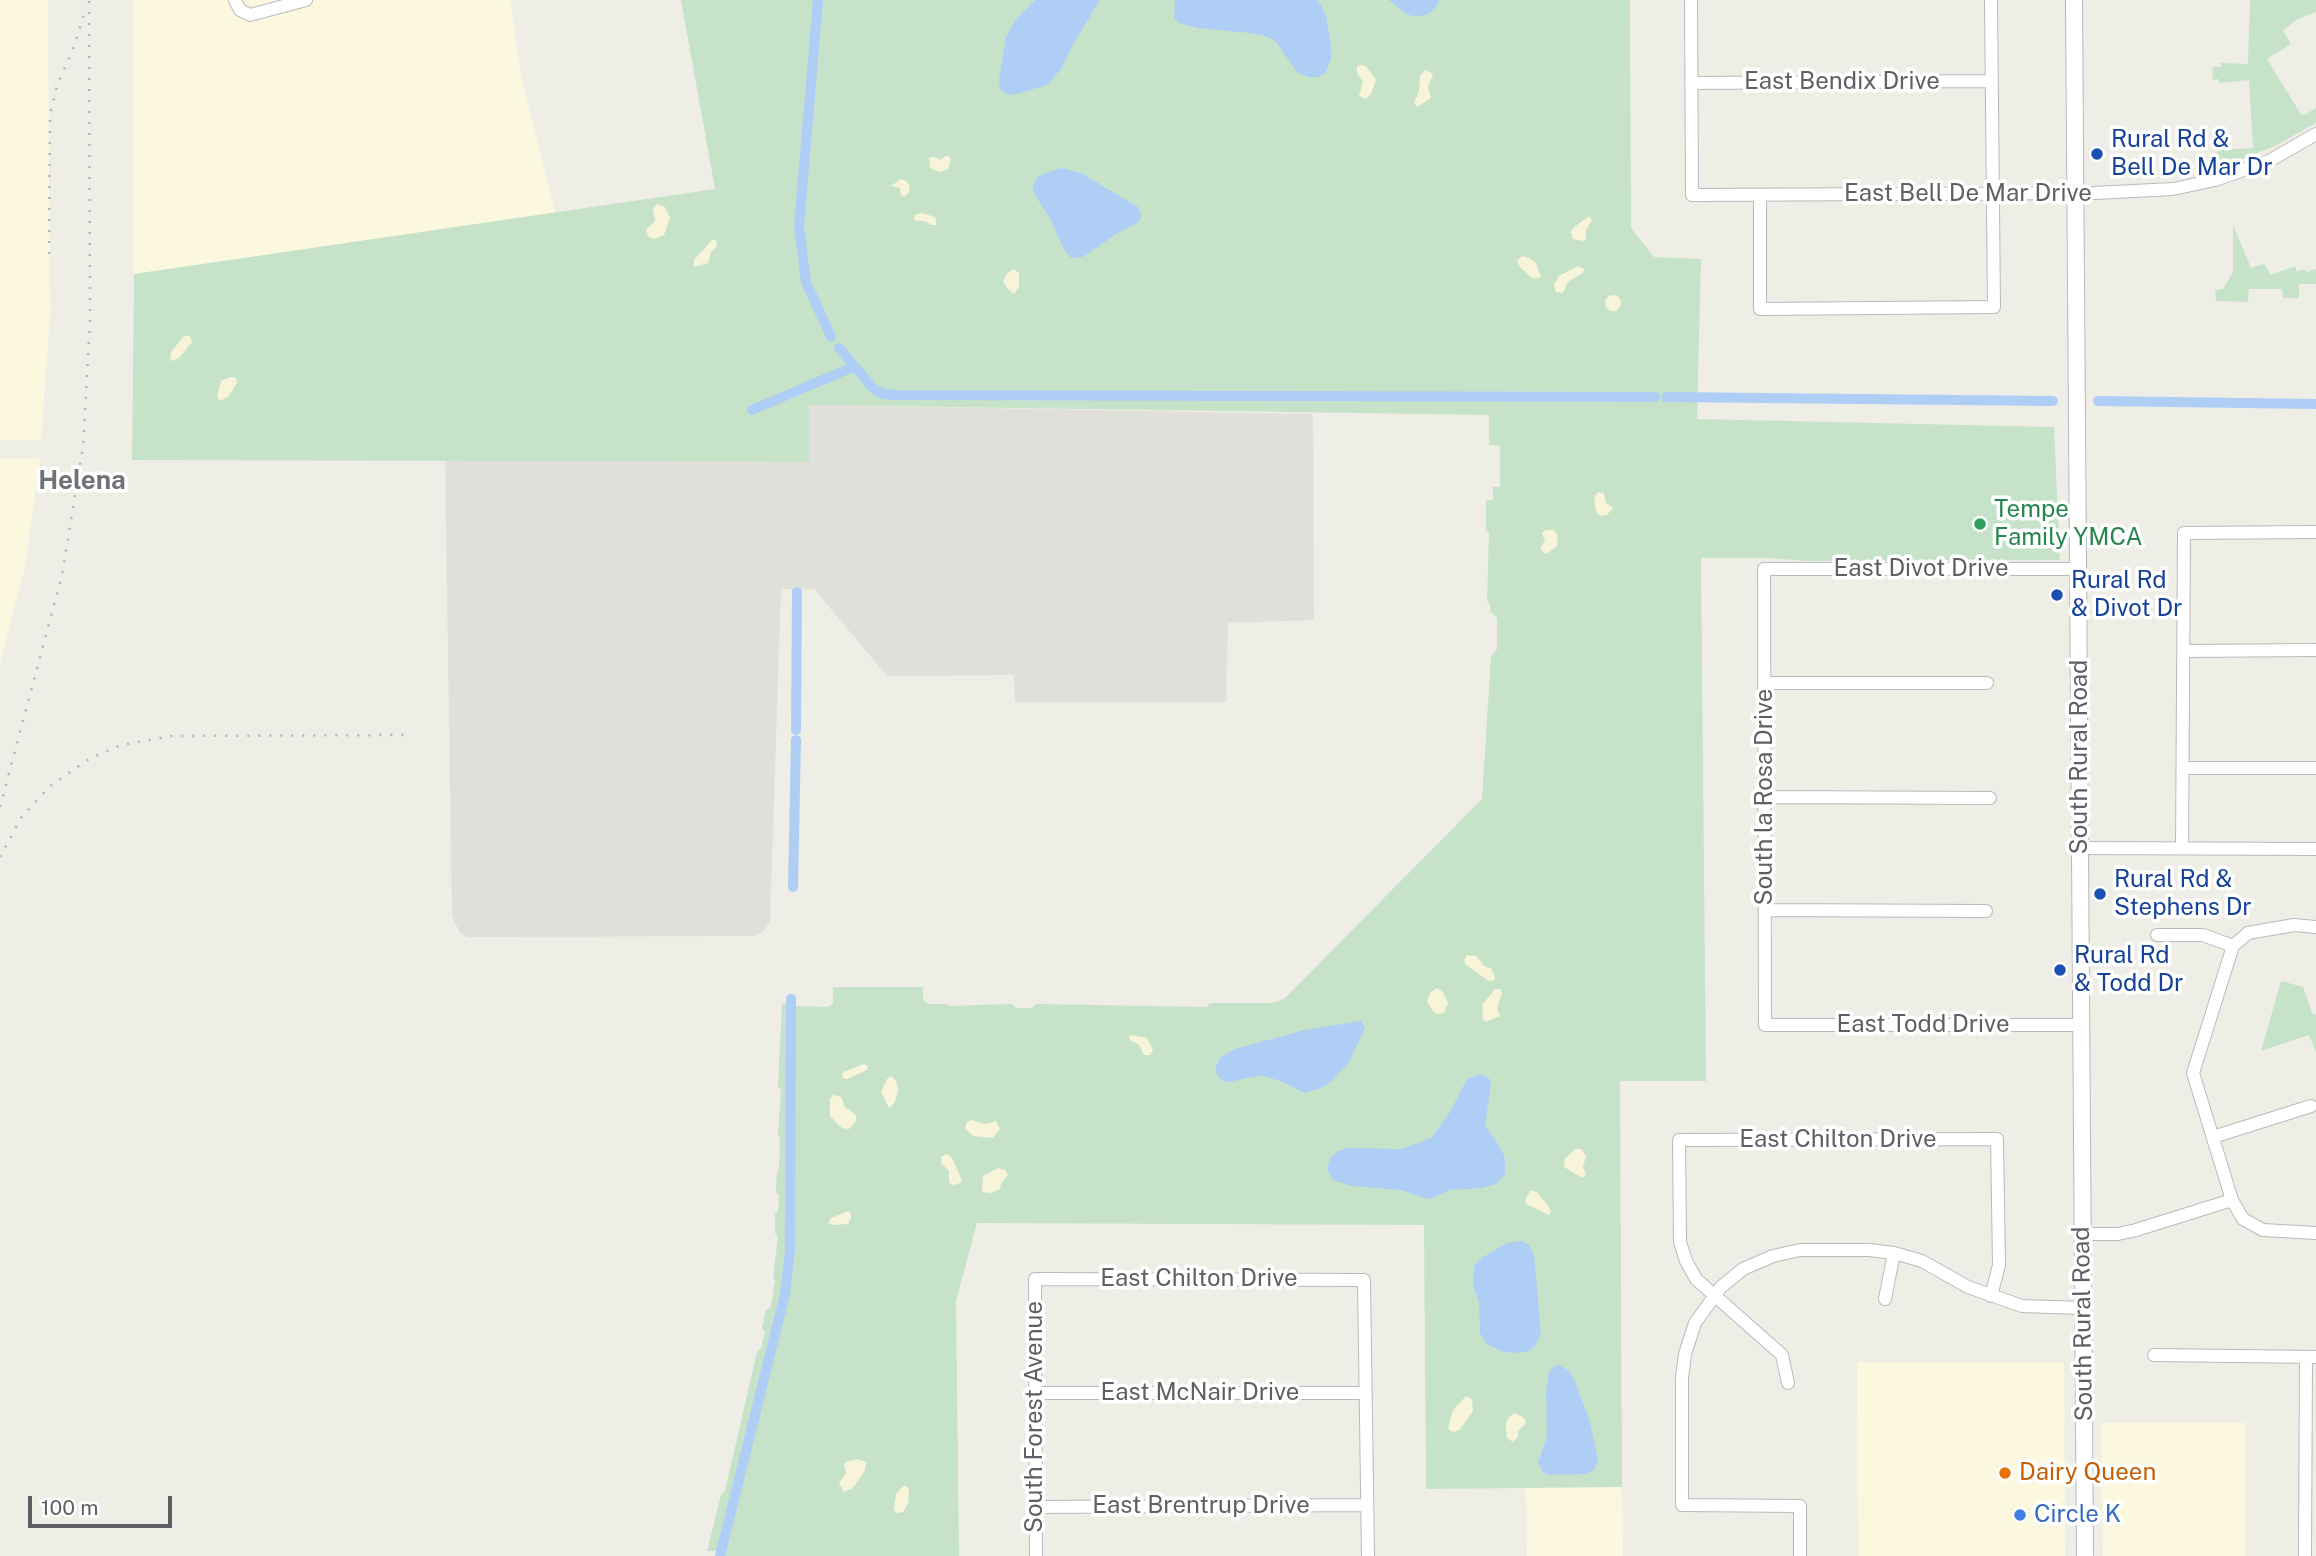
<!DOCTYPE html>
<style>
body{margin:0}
#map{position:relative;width:2316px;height:1556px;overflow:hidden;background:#eeeee6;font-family:"Public Sans",sans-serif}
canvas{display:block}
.scale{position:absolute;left:28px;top:1496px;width:144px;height:32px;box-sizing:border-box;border:4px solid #5e6065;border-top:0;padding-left:9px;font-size:21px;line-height:24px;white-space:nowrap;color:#5e6065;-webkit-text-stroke:5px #fff;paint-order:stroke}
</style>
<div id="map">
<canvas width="2316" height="1556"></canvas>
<div class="scale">100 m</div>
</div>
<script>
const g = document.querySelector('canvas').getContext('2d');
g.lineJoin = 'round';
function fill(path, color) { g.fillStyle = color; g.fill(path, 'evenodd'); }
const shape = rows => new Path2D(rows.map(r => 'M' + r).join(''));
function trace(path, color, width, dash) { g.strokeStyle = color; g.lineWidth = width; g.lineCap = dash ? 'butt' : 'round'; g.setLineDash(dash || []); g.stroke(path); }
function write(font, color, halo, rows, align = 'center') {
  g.font = font + ' "Public Sans",sans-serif'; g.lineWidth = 7; g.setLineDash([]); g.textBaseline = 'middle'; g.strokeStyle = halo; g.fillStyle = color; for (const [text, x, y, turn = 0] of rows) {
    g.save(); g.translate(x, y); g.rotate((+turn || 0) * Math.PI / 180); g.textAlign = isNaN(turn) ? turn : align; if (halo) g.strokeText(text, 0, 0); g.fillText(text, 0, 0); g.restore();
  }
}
fill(shape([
 [0,0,48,0,50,315,41,440,0,440],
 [133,0,510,0,520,71,555,213,134,274],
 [40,458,25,567,0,662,0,459],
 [1857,1362,2064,1362,2065,1556,1858,1556],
 [2101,1423,2245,1423,2246,1556,2103,1556],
 [1526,1487,1622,1487,1623,1556,1527,1556]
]), '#fbf8df');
fill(shape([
 [809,405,1313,414,1314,620,1228,623,1226,702,1015,702,1014,675,887,676,814,589,781,589,770,921,764,931,755,936,468,937,460,933,452,916,445,461,809,462]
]), '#e0dfda');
fill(shape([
 [681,0,1630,0,1631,228,1654,257,1701,259,1697,419,2054,427,2060,560,1804,561,1770,558,1701,558,1706,1081,1620,1081,1622,1487,1426,1489,1424,1225,977,1223,956,1301,959,1556,724,1556,724,1551,707,1551,721,1495,725,1491,757,1352,761,1349,765,1332,762,1328,766,1310,771,1307,775,1280,773,1278,778,1237,775,1233,775,1214,778,1211,779,1195,776,1192,777,1172,779,1169,780,1138,778,1136,781,1090,778,1087,782,1003,796,1006,828,1007,833,1003,833,987,923,987,923,1000,928,1004,946,1004,949,1006,1012,1004,1016,1008,1032,1008,1036,1004,1206,1007,1210,1003,1273,1003,1285,998,1482,799,1491,656,1497,649,1497,618,1490,611,1490,604,1487,601,1489,533,1486,530,1486,500,1493,500,1493,487,1500,487,1500,446,1489,445,1489,415,809,405,809,462,132,460,134,274,715,189],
 [2250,0,2316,0,2316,12,2298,19,2283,30,2291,44,2267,59,2302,116,2316,108,2316,123,2275,146,2217,169,2214,155,2219,150,2253,148,2249,80,2219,83,2218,79,2212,80,2213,67,2221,67,2221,63,2248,64],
 [2233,225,2251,268,2264,264,2271,275,2295,266,2297,272,2304,269,2307,272,2316,269,2316,284,2299,284,2299,298,2283,298,2282,289,2249,289,2248,302,2216,301,2215,290,2223,289,2233,272],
 [2281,981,2303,987,2312,1013,2316,1015,2316,1052,2309,1035,2261,1051]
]), '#c6e3c9');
fill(shape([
 [1360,65,1366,66,1376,80,1371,94,1366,99,1359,96,1363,82,1357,73,1357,67],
 [1425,70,1433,74,1428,87,1431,98,1417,107,1414,102,1419,91,1420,76],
 [945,156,949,156,951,160,948,169,940,172,930,168,929,158,935,157,941,160],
 [901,179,906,181,910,186,908,194,904,197,901,195,900,188,891,186],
 [657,204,665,207,670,218,664,235,654,239,648,236,646,230,655,221,653,209],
 [922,213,935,217,937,225,931,225,927,222,914,220,915,215],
 [1589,216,1592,220,1586,230,1586,239,1583,241,1573,239,1571,232,1573,228],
 [712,240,716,240,717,246,711,252,708,263,694,267,694,260],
 [1522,256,1529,258,1536,263,1541,277,1533,279,1520,267,1517,261],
 [1578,266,1584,269,1584,272,1568,282,1563,293,1556,292,1554,285,1559,276],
 [1014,269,1019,273,1019,287,1014,294,1007,288,1003,281,1007,274],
 '1605 303a8 8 0 1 1 16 0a8 8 0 1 1-16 0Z',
 [184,336,190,336,192,342,179,358,172,361,170,359,171,352],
 [231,377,236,378,237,383,228,397,220,401,217,397,221,381],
 [1598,492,1604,493,1606,503,1613,508,1607,515,1600,516,1596,511,1594,498],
 [1546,530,1554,530,1558,537,1557,546,1546,554,1540,549,1545,540,1542,533],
 [1467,955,1476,956,1485,967,1491,968,1495,977,1494,980,1489,981,1466,965,1464,960],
 [1437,988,1443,992,1448,1003,1444,1013,1437,1014,1432,1010,1427,1001,1431,992],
 [1495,989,1500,989,1502,993,1497,1008,1500,1016,1486,1022,1482,1018,1483,1004],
 [1132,1035,1147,1038,1153,1050,1150,1055,1144,1055,1139,1045,1130,1040,1129,1037],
 [864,1064,868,1066,867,1070,847,1079,842,1078,843,1072],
 [891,1076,896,1081,898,1090,895,1102,889,1108,881,1092,887,1079],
 [833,1095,841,1097,845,1107,856,1115,856,1121,849,1129,842,1128,830,1116,830,1099],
 [972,1120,985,1124,996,1121,1000,1129,993,1138,973,1136,965,1128,967,1122],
 [1576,1149,1581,1149,1586,1156,1583,1167,1586,1174,1583,1178,1564,1167,1565,1158],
 [946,1154,952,1158,961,1178,962,1181,958,1184,952,1185,949,1182,949,1171,941,1163,941,1157],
 [998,1168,1005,1170,1008,1175,1001,1183,1000,1189,991,1193,982,1192,983,1176],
 [1531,1190,1537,1192,1549,1207,1551,1212,1549,1215,1526,1204,1525,1200],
 [848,1211,851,1214,851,1218,848,1224,832,1225,828,1223,831,1218],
 [1466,1396,1472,1399,1473,1411,1460,1429,1455,1432,1451,1431,1448,1428,1453,1410],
 [1515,1413,1524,1418,1526,1423,1518,1431,1518,1437,1513,1442,1507,1438,1506,1424,1508,1418],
 [858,1459,866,1462,865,1470,853,1488,844,1492,839,1483,846,1473,844,1464,846,1462],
 [903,1486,906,1486,909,1490,908,1504,903,1512,897,1513,894,1510,896,1494]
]), '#f7f4d9');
fill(shape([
 [1035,0,1100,0,1072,46,1061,69,1047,85,1013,95,1006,94,1000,89,999,79,1006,37,1017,18],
 [1175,0,1318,0,1326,15,1331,45,1331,59,1326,72,1319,77,1308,77,1297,72,1276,42,1269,37,1250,33,1198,28,1179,23,1174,17],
 [1389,0,1439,0,1436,7,1428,14,1417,17,1406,14],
 [1061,168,1081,173,1138,207,1141,216,1139,222,1116,234,1083,257,1071,258,1063,248,1051,220,1033,192,1033,186,1038,176],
 [1361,1021,1365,1028,1349,1062,1331,1082,1319,1089,1304,1093,1283,1082,1264,1076,1257,1076,1229,1082,1224,1082,1217,1075,1215,1069,1220,1058,1234,1049,1305,1030],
 [1481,1074,1489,1078,1491,1085,1485,1125,1502,1150,1505,1159,1505,1174,1496,1184,1482,1188,1449,1190,1431,1199,1424,1198,1401,1190,1352,1186,1333,1180,1328,1172,1328,1165,1330,1158,1338,1151,1348,1148,1402,1149,1431,1138,1450,1112,1467,1079],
 [1522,1241,1529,1245,1534,1254,1541,1334,1535,1346,1531,1350,1520,1353,1503,1352,1487,1344,1480,1333,1479,1303,1473,1285,1474,1266,1483,1257,1507,1243],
 [1559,1365,1569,1371,1574,1379,1590,1422,1598,1459,1595,1469,1586,1474,1549,1475,1543,1472,1538,1463,1547,1436,1546,1391,1549,1372,1554,1366]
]), '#afcef6');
trace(shape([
 [818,0,799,226,806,282,831,337],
 [839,348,873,388,883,394,895,395,1655,397],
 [1666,397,2053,401],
 [2098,401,2316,404],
 [752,410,853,367],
 [796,730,797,592],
 [793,887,796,740],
 [720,1556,785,1294,790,1251,791,999]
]), '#afcef6', 10);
const minor = shape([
 [235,0,240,10,250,15,306,0],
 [1691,0,1692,195,2095,193,2173,189,2215,180,2269,161,2316,134],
 [1691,83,1992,81],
 [1760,195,1760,309,1994,307,1991,0],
 [2078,569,1764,569,1765,1025,2081,1025],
 [2184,651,2316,650],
 [1764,683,1987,683],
 [2184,768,2316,768],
 [1765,797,1990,798],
 [2080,848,2316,849],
 [2182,848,2184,533,2316,532],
 [1765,910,1986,911],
 [2316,927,2294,925,2248,933,2233,946,2193,1073,2232,1200,2243,1219,2263,1230,2316,1233],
 [2157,935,2203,935,2233,946],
 [2213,1137,2311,1106],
 [2082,1234,2118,1234,2136,1230,2232,1200],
 [1885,1299,1894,1253],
 [2154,1355,2316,1357],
 [1788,1383,1782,1355,1696,1279,1686,1261,1680,1242,1679,1140,1997,1139,1999,1265,1991,1296],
 [1035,1393,1365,1393],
 [1035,1507,1367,1505],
 [1036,1556,1035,1279,1364,1280,1368,1556],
 [1800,1556,1800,1506,1682,1505,1682,1378,1685,1354,1695,1323,1721,1287,1743,1269,1773,1256,1800,1250,1869,1250,1894,1253,1922,1261,1968,1287,2022,1306,2083,1308],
 [2305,1556,2306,1357]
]);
const secondary = shape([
 [2074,0,2085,1556]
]);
trace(minor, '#b8babe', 14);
trace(secondary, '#b8b9be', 18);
trace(minor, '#fff', 12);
trace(secondary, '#fff', 16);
trace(shape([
 [49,254,50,114,57,86,75,44,84,14],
 [0,807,62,575,83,446,90,322,89,0],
 [0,857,21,818,50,786,89,759,121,745,171,736,406,735]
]), '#b4b4b5', 2.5, [2, 9]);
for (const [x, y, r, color] of [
 [2097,154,7,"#1a4fb4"],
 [1980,524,7,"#2e9e5b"],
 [2057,595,7,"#1a4fb4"],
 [2100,894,7,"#1a4fb4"],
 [2060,970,7,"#1a4fb4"],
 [2005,1473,7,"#e8710a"],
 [2020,1515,7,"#3f7fe0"]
]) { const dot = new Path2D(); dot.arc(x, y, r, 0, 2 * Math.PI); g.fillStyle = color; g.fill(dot); trace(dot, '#fff', 2.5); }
write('24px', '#5e6065', '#fff', [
 ["East Bendix Drive",1842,82],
 ["East Bell De Mar Drive",1968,194],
 ["East Divot Drive",1921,569],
 ["South Rural Road",2080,757,-90],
 ["South la Rosa Drive",1765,797,-90],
 ["East Todd Drive",1923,1025],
 ["East Chilton Drive",1838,1140],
 ["East Chilton Drive",1199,1279],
 ["South Rural Road",2083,1324,-91],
 ["East McNair Drive",1200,1393],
 ["South Forest Avenue",1035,1417,-90],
 ["East Brentrup Drive",1201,1506]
]);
write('24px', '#164399', '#fff', [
 ["Rural Rd &",2111,140],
 ["Bell De Mar Dr",2111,168],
 ["Rural Rd",2071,581],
 ["& Divot Dr",2071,609],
 ["Rural Rd &",2114,880],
 ["Stephens Dr",2114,908],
 ["Rural Rd",2074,956],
 ["& Todd Dr",2074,984]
], 'left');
write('24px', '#27864d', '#fff', [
 ["Tempe",1994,510],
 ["Family YMCA",1994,538]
], 'left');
write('24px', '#c56008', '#fff', [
 ["Dairy Queen",2019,1473]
], 'left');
write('24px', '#366cbe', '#fff', [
 ["Circle K",2034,1515]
], 'left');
write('bold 26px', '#6f7277', '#fff', [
 ["Helena",82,481]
]);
</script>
